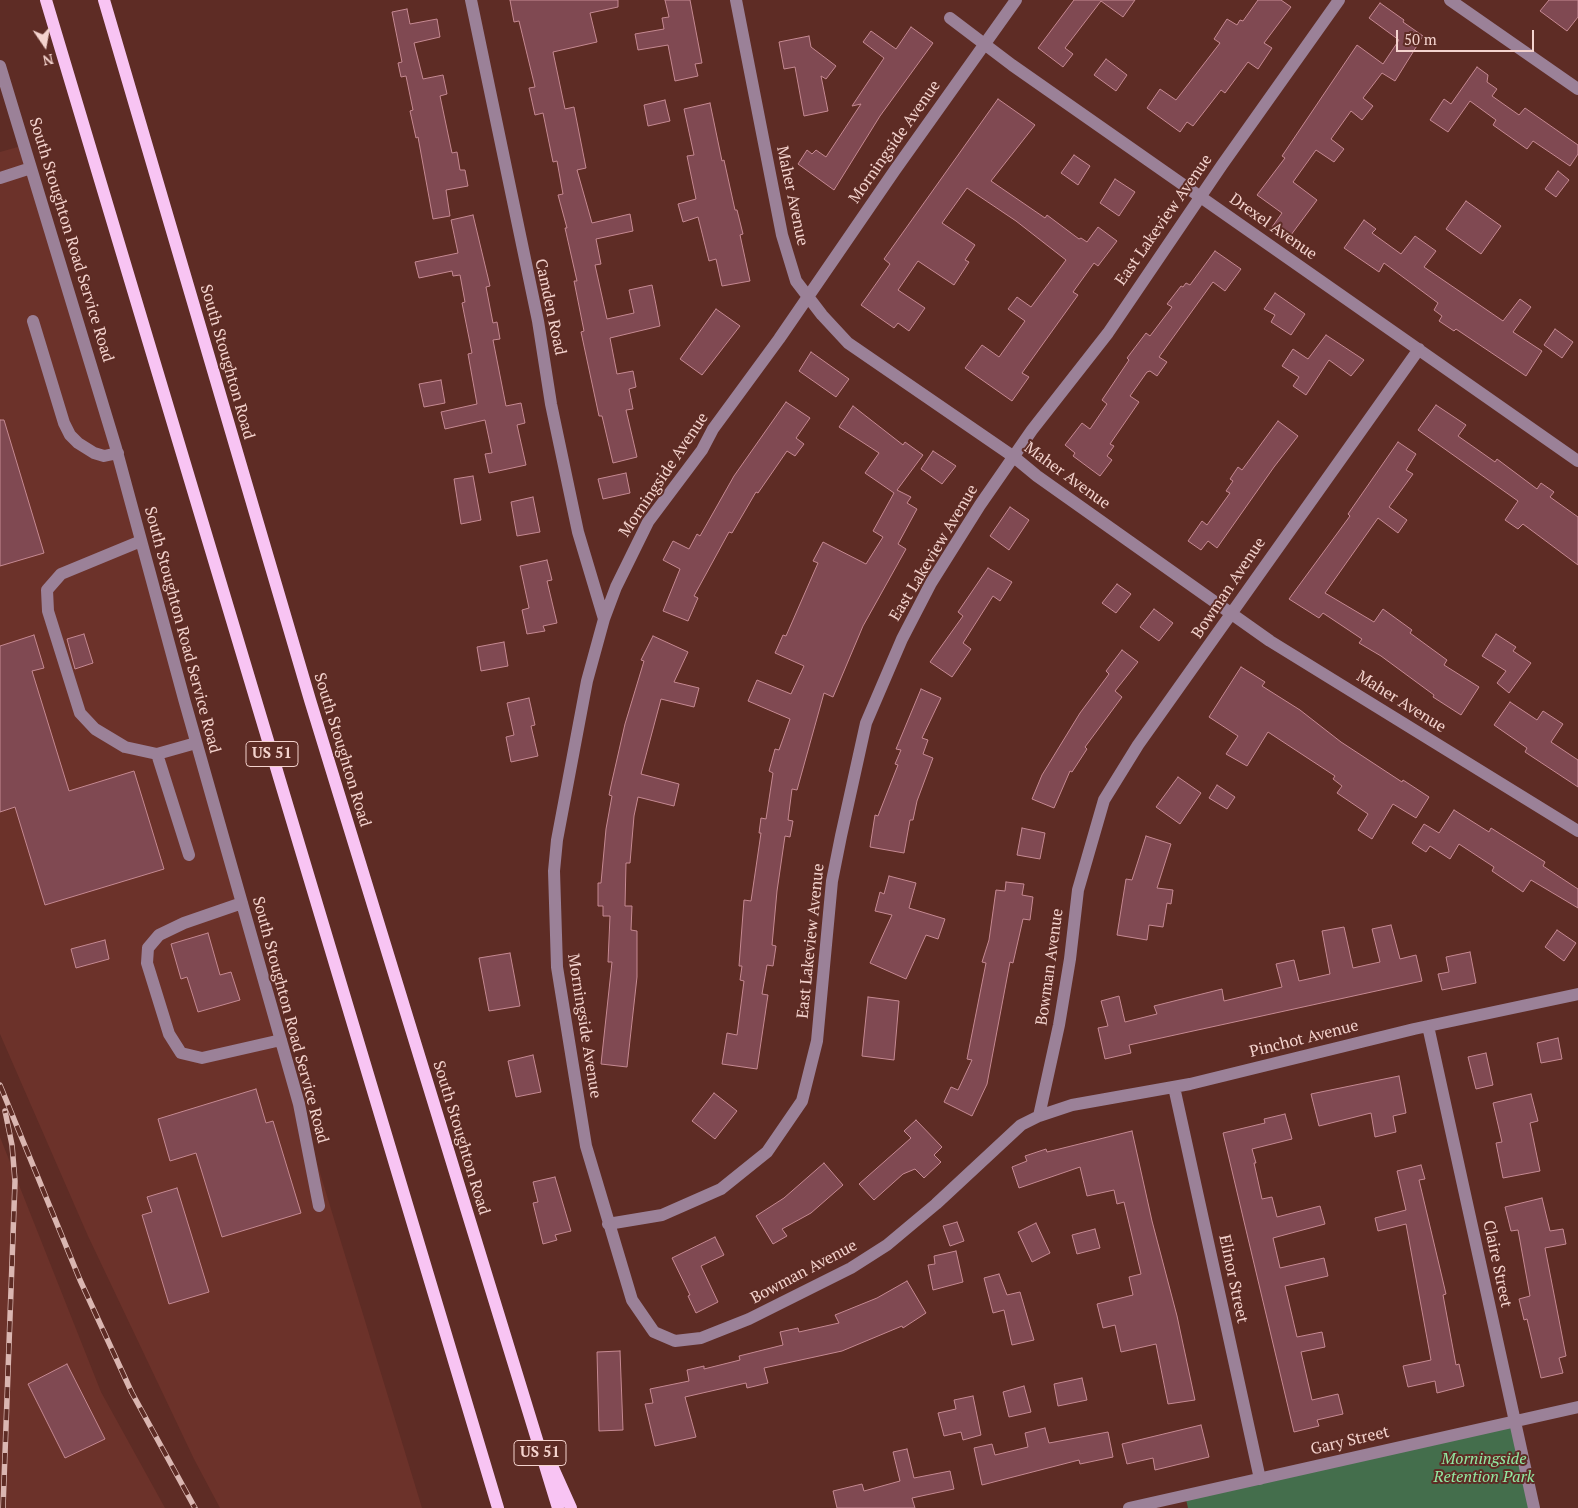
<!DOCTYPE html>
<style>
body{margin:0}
#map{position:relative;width:1578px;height:1508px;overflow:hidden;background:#5e2c25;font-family:"PT Serif",serif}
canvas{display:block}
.north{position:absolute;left:20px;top:20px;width:50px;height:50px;-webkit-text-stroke:4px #5e2c25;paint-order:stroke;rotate:168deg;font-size:14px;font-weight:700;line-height:20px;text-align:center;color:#f4d3ce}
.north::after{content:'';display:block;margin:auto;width:18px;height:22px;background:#f4d3ce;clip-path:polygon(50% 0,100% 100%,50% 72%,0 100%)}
.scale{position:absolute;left:1396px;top:30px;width:138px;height:22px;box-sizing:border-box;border:2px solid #f4d3ce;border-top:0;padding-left:6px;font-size:15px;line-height:18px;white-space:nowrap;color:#f4d3ce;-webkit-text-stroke:4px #5e2c25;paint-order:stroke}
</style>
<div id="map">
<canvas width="1578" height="1508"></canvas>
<div class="north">N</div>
<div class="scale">50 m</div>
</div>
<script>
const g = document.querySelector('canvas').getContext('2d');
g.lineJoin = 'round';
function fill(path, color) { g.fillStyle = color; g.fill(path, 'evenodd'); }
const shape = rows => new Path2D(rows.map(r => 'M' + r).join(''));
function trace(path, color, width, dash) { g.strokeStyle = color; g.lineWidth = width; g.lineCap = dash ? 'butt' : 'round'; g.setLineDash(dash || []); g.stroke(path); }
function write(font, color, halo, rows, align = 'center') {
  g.font = font + ' "PT Serif",serif'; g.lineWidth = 4; g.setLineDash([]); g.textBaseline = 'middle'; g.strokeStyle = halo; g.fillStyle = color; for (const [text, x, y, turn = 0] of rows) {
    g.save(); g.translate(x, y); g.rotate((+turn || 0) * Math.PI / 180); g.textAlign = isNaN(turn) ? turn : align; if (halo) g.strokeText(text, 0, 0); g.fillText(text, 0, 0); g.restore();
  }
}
fill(shape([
 [25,145,299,1104,422,1508,220,1508,194,1459,88,1236,0,1034,0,152],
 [0,1137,101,1392,165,1508,0,1508]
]), '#6c322a');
fill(shape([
 [1515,1421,1534,1508,1188,1508,1185,1495]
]), '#446e4c');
const building = shape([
 [510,0,618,0,618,7,590,13,597,42,553,52,565,109,574,107,586,168,577,170,592,223,630,214,633,231,596,239,601,264,595,265,607,319,634,313,629,290,652,285,656,305,660,326,610,338,617,374,633,371,636,387,629,389,633,409,626,410,637,457,613,463,602,416,599,416,581,332,584,331,574,281,577,281,565,228,567,228,558,195,563,194,557,161,553,162,543,113,535,115,529,88,535,87,519,21,514,22,510,0],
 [665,0,690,0,702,63,695,64,698,76,675,81,668,45,638,50,635,34,664,29,662,18,669,17,665,0],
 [1074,0,1135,0,1123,17,1101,1,1065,48,1073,54,1063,67,1038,48,1074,0],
 [1258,0,1281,0,1291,7,1264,43,1272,48,1258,69,1248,62,1225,93,1221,90,1193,126,1187,122,1180,132,1147,108,1160,89,1176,100,1220,43,1214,39,1227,19,1237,25,1240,20,1243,21,1258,0],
 [1549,0,1578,0,1578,17,1567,31,1540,11,1549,0],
 [1380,3,1404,20,1403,22,1423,36,1395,81,1382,73,1363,98,1373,106,1362,120,1351,111,1331,139,1344,149,1334,162,1316,150,1293,182,1317,200,1288,239,1272,227,1282,213,1257,195,1285,158,1282,156,1357,45,1383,64,1399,40,1369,18,1380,3],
 [407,9,410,24,437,19,440,37,414,43,423,79,443,75,447,94,440,96,452,153,457,152,460,170,465,170,468,186,446,190,450,216,433,219,418,137,416,138,410,111,413,110,406,76,401,77,398,63,402,62,392,12,407,9],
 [911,27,933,43,880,116,834,190,798,164,807,150,812,154,816,150,826,157,861,104,852,106,884,58,863,42,871,31,896,49,911,27],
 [809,36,811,47,836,66,826,79,821,76,828,111,804,116,795,67,784,69,779,42,809,36],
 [1106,59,1127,75,1116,91,1094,75,1106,59],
 [1477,67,1488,75,1487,82,1497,89,1492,96,1519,115,1525,108,1578,145,1578,154,1570,166,1533,141,1527,149,1493,125,1496,120,1470,101,1448,132,1430,120,1444,99,1451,104,1477,67],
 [998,99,1035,125,991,181,1045,218,1047,215,1079,239,1081,238,1087,242,1098,227,1117,241,1098,266,1094,263,1073,292,1078,295,1022,373,1029,377,1012,401,965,368,982,345,999,357,1025,321,1008,309,1017,297,1031,307,1066,260,1016,221,967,188,942,223,975,245,965,260,969,262,954,285,918,261,898,290,925,308,909,331,898,323,894,328,861,305,890,264,884,259,998,99],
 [665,100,670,121,648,126,644,105,665,100],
 [710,103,722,161,724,160,735,210,737,210,743,234,740,235,750,281,722,286,716,259,709,261,698,217,683,222,678,204,696,199,687,156,694,155,684,109,710,103],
 [1074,155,1090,166,1078,185,1061,173,1074,155],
 [1558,171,1569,180,1556,197,1545,189,1558,171],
 [1115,179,1135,192,1119,216,1100,203,1115,179],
 [1466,201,1501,226,1481,254,1446,229,1466,201],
 [473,215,490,286,486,287,493,323,497,322,500,339,493,340,506,406,521,403,525,423,517,425,526,465,489,473,485,454,492,453,485,420,445,429,441,412,477,404,468,354,472,353,462,303,465,302,460,275,453,276,452,271,419,278,415,262,458,253,451,220,473,215],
 [1364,220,1376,229,1372,233,1401,254,1415,236,1436,251,1424,267,1503,321,1520,299,1531,307,1513,332,1542,351,1526,376,1456,329,1454,331,1439,321,1442,316,1434,310,1438,303,1384,263,1379,272,1344,248,1364,220],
 [1215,251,1241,269,1225,291,1213,282,1159,357,1167,362,1157,376,1150,371,1147,372,1130,396,1139,402,1110,444,1114,446,1107,456,1112,460,1100,476,1073,456,1075,453,1065,445,1082,423,1090,429,1107,404,1102,400,1129,360,1127,358,1146,333,1150,336,1172,307,1167,304,1181,286,1183,287,1186,283,1190,285,1215,251],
 [1275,293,1305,314,1291,335,1271,322,1275,315,1264,309,1275,293],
 [716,309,740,326,702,375,680,359,716,309],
 [1555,329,1573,342,1562,358,1544,345,1555,329],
 [1326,335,1364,360,1351,376,1329,360,1306,395,1293,386,1299,377,1282,366,1293,349,1308,359,1326,335],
 [811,352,849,379,836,397,799,371,811,352],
 [441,380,445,403,424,407,419,384,441,380],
 [786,402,810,418,796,438,804,444,795,456,787,451,758,493,756,492,732,533,729,532,694,596,698,598,688,621,663,611,680,569,663,560,673,541,689,549,697,534,700,536,734,476,786,402],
 [1436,405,1466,425,1458,436,1495,462,1497,459,1537,489,1541,483,1554,492,1550,497,1578,517,1578,565,1523,524,1518,529,1505,520,1518,501,1418,430,1436,405],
 [853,406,903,445,905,442,923,455,897,490,911,497,907,503,917,509,898,544,906,549,863,626,833,697,824,693,797,790,792,789,788,820,793,821,790,837,785,836,777,891,772,945,776,946,773,966,767,965,762,994,768,995,757,1069,722,1064,727,1033,737,1035,744,981,740,980,742,966,739,966,744,900,751,901,761,833,759,833,761,818,766,819,773,773,769,771,775,749,779,750,790,719,748,701,757,680,791,694,804,666,775,653,783,635,786,636,818,563,813,561,823,542,866,564,883,537,873,531,894,493,865,473,879,453,839,427,853,406],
 [0,420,4,420,44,553,0,566,0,420],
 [1278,421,1298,436,1274,467,1217,548,1208,541,1201,550,1188,541,1202,521,1207,525,1230,493,1226,491,1233,481,1230,479,1238,467,1242,470,1278,421],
 [1398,442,1416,454,1406,470,1413,474,1389,507,1407,520,1398,533,1378,518,1325,593,1374,622,1383,609,1412,630,1410,633,1447,660,1444,665,1479,687,1461,715,1433,697,1434,695,1381,656,1359,643,1362,639,1323,613,1319,618,1289,599,1350,516,1348,514,1398,442],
 [933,451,956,466,942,484,921,469,933,451],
 [626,473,630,493,603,499,598,479,626,473],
 [473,476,481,520,461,524,454,479,473,476],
 [533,497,540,532,517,536,511,502,533,497],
 [1010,507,1029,520,1009,550,990,536,1010,507],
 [547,560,552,580,547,581,557,623,543,626,545,631,527,634,522,610,529,608,520,566,547,560],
 [988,568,1012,582,1000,601,993,596,963,643,971,649,952,677,930,662,963,616,958,612,988,568],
 [1117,584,1131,594,1116,613,1102,603,1117,584],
 [1154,609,1173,623,1159,641,1140,627,1154,609],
 [84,634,93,663,75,669,67,639,84,634],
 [1496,634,1516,647,1513,651,1531,663,1509,693,1497,683,1506,671,1482,656,1496,634],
 [34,635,44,668,32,671,69,791,134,771,164,869,45,905,15,807,0,812,0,646,34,635],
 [653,636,688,652,674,682,699,688,694,707,661,699,641,774,679,784,674,806,638,797,634,816,630,863,626,863,625,906,632,906,631,930,637,931,637,977,627,1067,601,1064,612,962,608,962,610,916,603,916,603,906,598,906,598,883,601,883,606,829,612,796,609,795,612,781,625,724,644,661,641,660,653,636],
 [504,642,508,666,481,671,477,647,504,642],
 [1122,650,1138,662,1115,691,1122,697,1085,747,1087,749,1072,772,1070,771,1054,808,1032,799,1042,775,1080,713,1109,674,1106,671,1122,650],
 [1241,667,1265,682,1262,686,1300,710,1341,742,1402,782,1403,780,1429,797,1416,818,1393,804,1372,839,1358,830,1368,814,1337,793,1342,786,1333,779,1335,776,1268,732,1247,766,1226,754,1238,736,1209,717,1241,667],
 [921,689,941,698,922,738,928,740,923,754,933,758,917,801,913,820,910,820,904,853,870,847,875,815,878,816,898,765,895,764,901,750,896,749,921,689],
 [529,698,535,725,531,726,538,756,511,762,506,737,514,735,507,703,529,698],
 [1510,702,1537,720,1543,711,1563,724,1551,742,1578,760,1578,787,1525,752,1527,748,1494,725,1510,702],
 [1178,777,1201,793,1180,824,1156,807,1178,777],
 [1217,785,1235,797,1227,809,1209,798,1217,785],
 [1454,810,1489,832,1491,828,1545,862,1543,866,1578,889,1578,908,1531,880,1523,892,1492,871,1494,867,1459,844,1450,859,1430,846,1426,852,1412,843,1424,824,1439,833,1454,810],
 [1022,828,1045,833,1040,859,1017,855,1022,828],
 [1146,836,1171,844,1157,888,1173,890,1171,904,1167,903,1163,927,1149,925,1147,940,1117,935,1126,879,1132,880,1146,836],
 [889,876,916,883,909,908,945,919,938,939,926,935,906,979,870,963,892,915,875,911,880,892,884,894,889,876],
 [1006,882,1024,884,1022,895,1033,897,1030,920,1023,919,1013,963,1010,962,987,1084,972,1116,944,1102,951,1087,958,1090,972,1060,967,1059,986,963,982,962,989,940,996,890,1005,891,1006,882],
 [1391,925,1400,959,1416,955,1422,981,1129,1045,1131,1053,1105,1059,1098,1028,1108,1026,1101,1001,1119,996,1125,1022,1157,1014,1154,1006,1222,989,1224,1001,1282,987,1276,964,1294,960,1299,981,1330,974,1322,931,1344,927,1353,968,1380,962,1372,929,1391,925],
 [1557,930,1576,943,1564,961,1545,947,1557,930],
 [208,933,220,975,231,972,240,1000,198,1012,187,977,181,979,171,944,208,933],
 [105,940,109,959,76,968,71,949,105,940],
 [1470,952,1476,983,1442,990,1438,974,1449,972,1446,957,1470,952],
 [510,953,520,1006,489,1011,479,958,510,953],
 [868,997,899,1001,894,1060,862,1056,868,997],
 [1558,1038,1562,1059,1541,1063,1537,1043,1558,1038],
 [1486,1053,1493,1085,1476,1089,1468,1057,1486,1053],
 [533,1055,541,1092,516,1097,508,1061,533,1055],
 [1399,1076,1406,1113,1393,1116,1396,1132,1375,1137,1371,1113,1319,1126,1311,1094,1399,1076],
 [256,1089,266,1123,273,1121,301,1213,222,1237,196,1153,170,1161,158,1119,256,1089],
 [714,1093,737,1111,715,1139,692,1121,714,1093],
 [1531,1094,1538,1121,1530,1123,1540,1171,1503,1178,1496,1143,1502,1142,1493,1103,1531,1094],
 [1285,1114,1292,1139,1252,1149,1256,1163,1254,1163,1262,1199,1272,1197,1277,1217,1320,1206,1325,1224,1273,1238,1280,1268,1324,1258,1328,1276,1285,1286,1297,1337,1322,1332,1325,1347,1301,1352,1312,1400,1338,1394,1343,1414,1317,1420,1319,1426,1294,1432,1223,1133,1265,1123,1264,1119,1285,1114],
 [916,1120,942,1147,934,1155,941,1162,924,1178,915,1169,903,1174,874,1200,859,1184,911,1138,904,1131,916,1120],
 [1132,1131,1152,1221,1177,1316,1195,1400,1168,1404,1156,1344,1121,1352,1115,1325,1103,1328,1097,1304,1133,1295,1129,1277,1141,1274,1124,1202,1117,1204,1114,1190,1087,1196,1080,1167,1019,1188,1012,1167,1027,1161,1025,1156,1046,1149,1047,1152,1132,1131],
 [824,1163,843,1185,811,1213,782,1229,787,1236,773,1244,756,1216,784,1198,824,1163],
 [1421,1165,1425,1179,1419,1180,1446,1294,1443,1295,1456,1365,1459,1364,1464,1386,1437,1393,1435,1381,1408,1387,1403,1366,1431,1360,1406,1224,1378,1231,1375,1218,1406,1210,1397,1171,1421,1165],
 [555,1177,571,1231,555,1235,557,1240,543,1244,533,1203,538,1202,533,1182,555,1177],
 [177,1188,209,1292,169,1304,142,1215,152,1212,147,1197,177,1188],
 [1542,1198,1550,1231,1563,1229,1566,1244,1545,1248,1566,1356,1559,1358,1563,1373,1541,1378,1527,1319,1524,1320,1519,1299,1530,1296,1518,1230,1511,1231,1505,1207,1542,1198],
 [957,1222,964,1241,950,1246,943,1226,957,1222],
 [1036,1223,1050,1253,1032,1262,1018,1232,1036,1223],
 [1095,1229,1100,1248,1077,1254,1072,1235,1095,1229],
 [715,1237,724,1255,701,1266,718,1302,696,1313,688,1296,690,1295,672,1258,715,1237],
 [956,1251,963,1282,933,1290,928,1265,935,1264,934,1256,956,1251],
 [999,1274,1007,1295,1020,1292,1034,1340,1012,1345,1004,1310,993,1313,984,1278,999,1274],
 [907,1281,926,1313,903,1328,902,1326,842,1351,764,1368,768,1383,747,1388,746,1383,685,1397,696,1437,655,1446,645,1404,653,1403,650,1389,689,1381,687,1370,704,1366,704,1369,740,1360,739,1356,783,1345,780,1332,798,1328,799,1332,839,1323,835,1315,877,1298,907,1281],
 [620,1351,623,1430,599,1431,597,1352,620,1351],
 [67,1364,105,1439,65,1458,28,1384,67,1364],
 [1082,1378,1087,1400,1058,1406,1054,1384,1082,1378],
 [1024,1386,1031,1412,1009,1417,1003,1392,1024,1386],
 [973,1396,981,1435,963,1440,961,1432,944,1436,938,1413,956,1409,954,1400,973,1396],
 [1201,1425,1209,1457,1155,1470,1153,1458,1127,1464,1122,1444,1201,1425],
 [1045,1428,1049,1443,1108,1432,1113,1457,1080,1464,1079,1460,982,1485,974,1448,992,1444,995,1455,1028,1447,1025,1433,1045,1428],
 [907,1449,914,1478,950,1471,954,1489,912,1498,915,1508,837,1508,833,1491,862,1484,864,1491,900,1481,893,1452,907,1449]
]);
fill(building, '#804952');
trace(building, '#c58992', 1);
trace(shape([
 [471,0,538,321,551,404,578,532,604,619],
 [736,0,782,235,796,281,822,315,848,343,1014,457,1037,476,1270,641,1578,831],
 [1016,0,895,170,779,339,713,429,702,450,648,522,616,587,604,619,587,681,557,840,554,871,557,967,586,1146,632,1300,654,1332,675,1341,701,1338,749,1319,851,1268,887,1245,936,1204,1021,1125,1039,1116,1059,1025,1070,959,1078,890,1104,800,1138,745,1419,349],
 [1450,0,1578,89],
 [950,18,1012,65,1578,461],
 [0,66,116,448,184,699,299,1104,319,1206],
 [0,178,31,168],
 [33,321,64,423,70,435,78,443,94,453,104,456,118,453],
 [141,541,61,574,47,590,48,611,80,713,95,729,125,747,157,754,196,743],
 [157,754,189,855],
 [242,903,184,923,159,935,148,948,147,963,169,1034,181,1053,202,1058,281,1040],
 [1428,1026,1534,1508],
 [1174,1087,1260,1479],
 [1039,1116,1072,1105,1190,1084,1414,1029,1578,994],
 [608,1224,662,1215,721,1189,767,1152,802,1101,817,1041,832,881,841,836,866,723,902,639,931,583,980,505,1032,430,1108,333,1222,165,1339,0],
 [1129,1508,1578,1407]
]), '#9b8198', 12);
trace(shape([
 [46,0,498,1508],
 [104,0,310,700,558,1508],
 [549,1459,571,1508]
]), '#f8c4f3', 12);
const rail = shape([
 [0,1085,80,1280,132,1393,195,1508],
 [3,1508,15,1181,12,1145,5,1111]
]);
trace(rail, '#dab6b1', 5.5);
trace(rail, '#5e2c25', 4, [11]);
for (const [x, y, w] of [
 [272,754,52],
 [540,1453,52]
]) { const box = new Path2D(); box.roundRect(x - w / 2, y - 12.5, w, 25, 4); g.fillStyle = '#5e2c25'; g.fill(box); trace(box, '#f4d3ce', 1); }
write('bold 15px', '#f4d3ce', null, [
 ["US 51",272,754],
 ["US 51",540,1453]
]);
write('16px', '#f4d3ce', '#5e2c25', [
 ["Morningside Avenue",895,142,-55],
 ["Maher Avenue",792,196,78],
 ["East Lakeview Avenue",1164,220,-55],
 ["Drexel Avenue",1273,227,35],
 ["South Stoughton Road Service Road",71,240,73],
 ["Camden Road",550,307,78],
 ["South Stoughton Road",227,362,74],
 ["Morningside Avenue",664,475,-56],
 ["Maher Avenue",1067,476,36],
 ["East Lakeview Avenue",934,553,-59],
 ["Bowman Avenue",1229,588,-56],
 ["South Stoughton Road Service Road",182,630,75],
 ["Maher Avenue",1401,702,32],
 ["South Stoughton Road",342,750,73],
 ["East Lakeview Avenue",811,941,-84],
 ["Bowman Avenue",1050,967,-82],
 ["South Stoughton Road Service Road",290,1020,75],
 ["Morningside Avenue",584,1026,81],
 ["Pinchot Avenue",1304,1039,-14],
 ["South Stoughton Road",461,1138,73],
 ["Claire Street",1497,1264,78],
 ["Bowman Avenue",804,1272,-28],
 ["Elinor Street",1233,1279,78],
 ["Gary Street",1350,1441,-13]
]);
write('italic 16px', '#91e9a2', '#5e2c25', [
 ["Morningside",1484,1459],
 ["Retention Park",1484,1477]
]);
</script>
